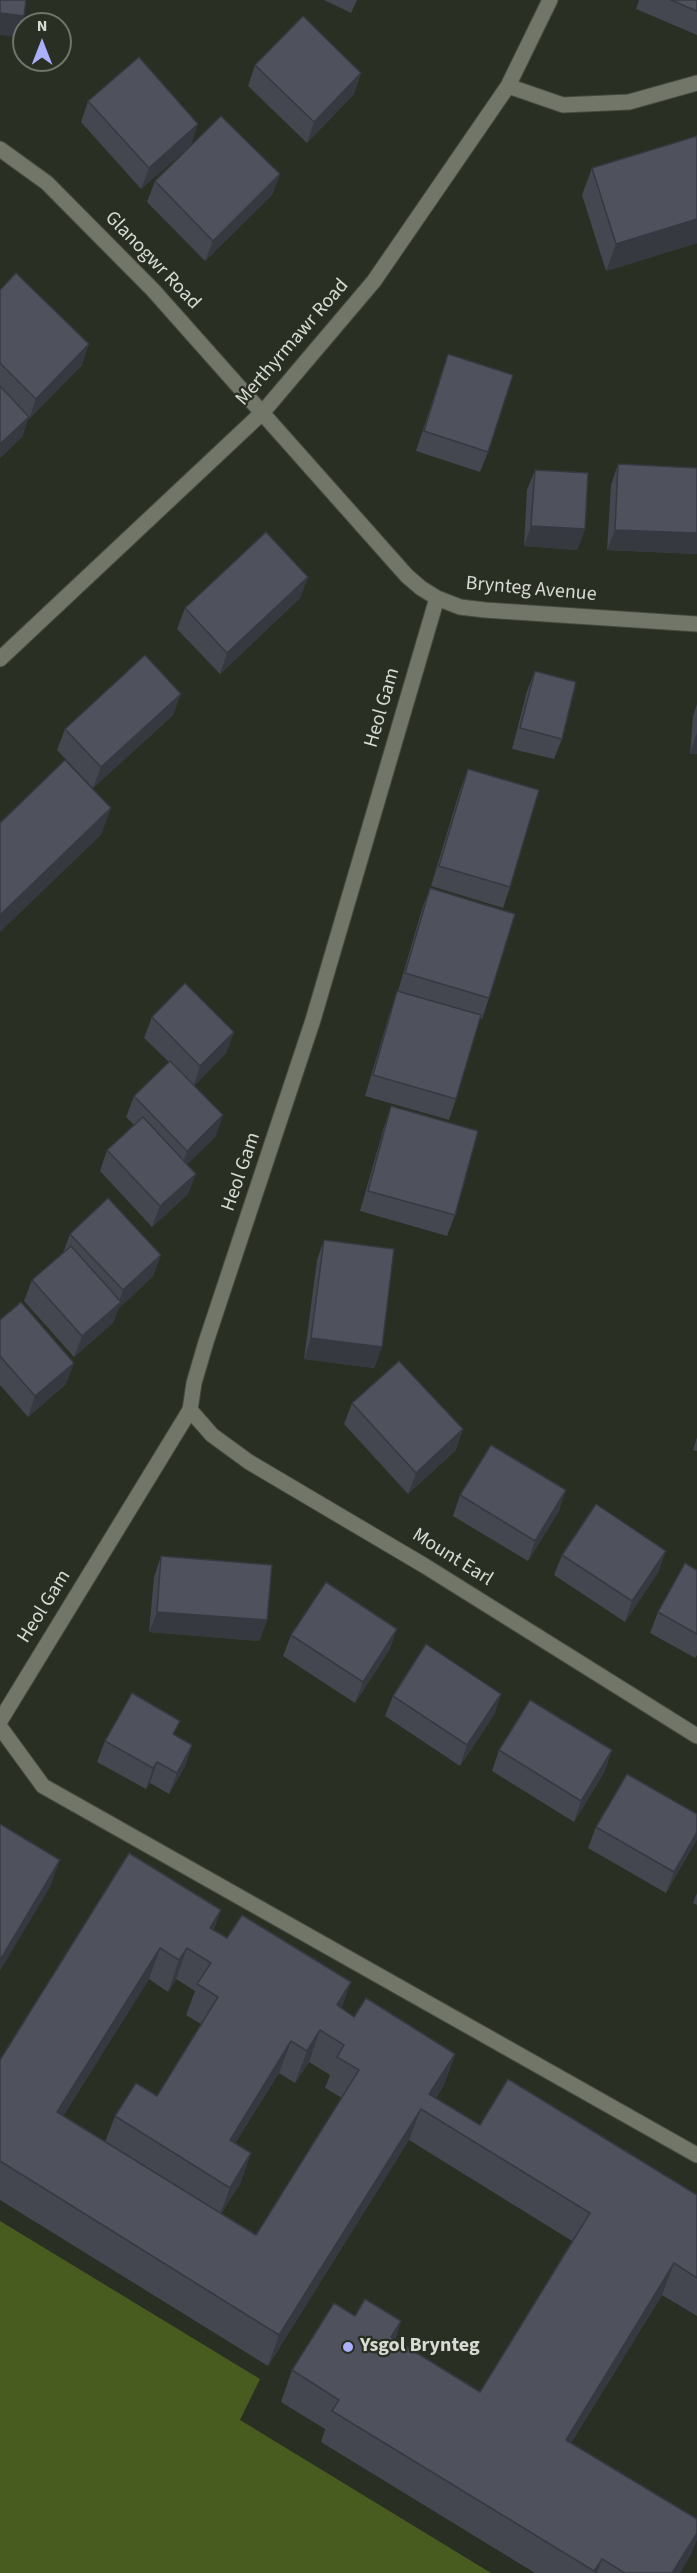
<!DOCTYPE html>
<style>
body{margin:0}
#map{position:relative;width:697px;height:2573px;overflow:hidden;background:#2a2f23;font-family:"Source Sans 3",sans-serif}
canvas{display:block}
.north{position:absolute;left:12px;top:12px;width:60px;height:60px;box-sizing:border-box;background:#2a2f23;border:2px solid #70746a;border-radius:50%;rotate:0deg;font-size:16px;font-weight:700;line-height:24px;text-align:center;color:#d8dbd4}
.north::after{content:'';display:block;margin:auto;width:21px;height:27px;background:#aab0fb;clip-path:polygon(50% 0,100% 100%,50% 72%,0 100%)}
</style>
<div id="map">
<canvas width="697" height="2573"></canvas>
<div class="north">N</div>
</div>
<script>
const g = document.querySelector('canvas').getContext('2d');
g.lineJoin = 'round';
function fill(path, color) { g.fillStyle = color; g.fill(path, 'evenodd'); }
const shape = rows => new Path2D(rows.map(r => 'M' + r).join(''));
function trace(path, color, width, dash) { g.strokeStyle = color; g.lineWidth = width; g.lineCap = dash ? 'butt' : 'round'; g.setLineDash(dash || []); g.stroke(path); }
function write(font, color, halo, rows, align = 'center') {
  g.font = font + ' "Source Sans 3",sans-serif'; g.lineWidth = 4.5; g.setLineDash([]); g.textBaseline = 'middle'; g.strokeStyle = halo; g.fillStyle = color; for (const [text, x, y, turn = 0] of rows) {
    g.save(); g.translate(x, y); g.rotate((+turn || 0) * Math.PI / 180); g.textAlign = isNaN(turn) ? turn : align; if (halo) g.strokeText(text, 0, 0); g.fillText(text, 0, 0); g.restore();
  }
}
fill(shape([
 [0,2221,260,2379,240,2420,491,2573,0,2573]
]), '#495c20');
const service = shape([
 [0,1721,190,1410],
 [0,1727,43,1786,697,2155]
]);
const minor = shape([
 [508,86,563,105,629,102,697,83],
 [0,149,47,183,153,290,407,576,421,588,437,598,460,607,485,610,697,624],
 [437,598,313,1020,206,1342,194,1383,190,1410,212,1435,249,1462,425,1566,697,1736],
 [0,659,263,412,374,281,508,86,550,0]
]);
trace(service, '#464a40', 17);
trace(minor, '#464a40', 17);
trace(service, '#717669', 15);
trace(minor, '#717669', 15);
fill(shape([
 [324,0,357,0,351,13],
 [639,0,697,0,697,35,636,9],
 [255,65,361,73,354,94,307,143,248,86],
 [88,101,191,145,141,189,81,122],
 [697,136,697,243,606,271,582,195,592,168],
 [280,174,272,195,205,261,147,202,155,181],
 [0,290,82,365,29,419,28,419,22,437,0,458],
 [448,354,488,452,480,472,416,451],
 [618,464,697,468,697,554,607,550,611,485],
 [535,470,585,529,577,550,524,546,527,490],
 [308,577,300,598,220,674,177,629,185,608],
 [535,671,562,739,554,759,512,749,527,691],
 [697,704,697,754,690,754,693,716],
 [173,715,93,788,57,750,65,729],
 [468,769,510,887,503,908,431,886,460,790],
 [430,888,489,998,482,1019,480,1018,456,1099,449,1120,365,1096,390,1012,398,991,422,909],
 [152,1017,234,1032,226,1053,194,1086,216,1136,187,1164,188,1194,152,1227,100,1171,107,1150,134,1125,126,1117,134,1096,169,1062,144,1038],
 [391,1106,455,1215,447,1236,360,1211,384,1127],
 [70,1234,161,1255,153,1276,118,1309,113,1323,74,1357,24,1301,32,1280,63,1253],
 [324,1240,382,1347,374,1368,304,1359,317,1260],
 [0,1320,66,1384,28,1417,0,1385],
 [352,1403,456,1450,408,1494,344,1424],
 [697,1437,697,1451,693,1450],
 [460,1495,559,1511,528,1561,453,1516],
 [562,1555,659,1571,625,1622,554,1575],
 [161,1556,267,1620,259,1641,149,1632,154,1577],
 [697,1570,697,1655,695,1658,650,1633,658,1612],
 [291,1635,390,1649,355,1703,283,1656],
 [501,1694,494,1715,460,1766,385,1716,393,1696],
 [175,1735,192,1745,185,1766,169,1794,150,1783,146,1789,97,1762,105,1741],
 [499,1750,605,1771,574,1822,492,1771],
 [697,1814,697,1839,666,1893,588,1848,596,1827],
 [129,1853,214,1930,354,2017,455,2054,444,2085,436,2098,480,2125,697,2195,697,2316,662,2295,571,2443,697,2519,697,2539,691,2554,680,2573,535,2573,321,2442,325,2429,281,2402,292,2370,355,2316,401,2321,395,2340,480,2392,572,2241,409,2140,268,2366,0,2200,0,2060],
 [149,1979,168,1992,176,1979,195,1991,186,2015,201,2024,157,2096,115,2116,105,2142,63,2116],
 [309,2062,330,2075,325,2088,342,2098,256,2235,221,2214,240,2184,251,2153,235,2143,279,2073,295,2083],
 [697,1893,697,1905,693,1903]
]), '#444650');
fill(shape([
 [0,13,24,16,16,37,0,35],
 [361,73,354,94,307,143,314,122],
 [198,124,191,145,141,189,149,168],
 [280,174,272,195,205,261,213,241],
 [697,219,697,243,606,271,616,244],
 [89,344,82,365,29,419,36,399],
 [29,417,22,437,0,458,0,444],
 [531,526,585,529,577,550,524,546],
 [615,530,697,533,697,554,607,550],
 [308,577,300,598,220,674,227,653],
 [181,694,173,715,93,788,101,767],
 [697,733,697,754,690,754],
 [111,808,101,835,0,932,0,915],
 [234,1032,226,1053,193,1087,200,1066],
 [223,1115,216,1136,180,1172,187,1151],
 [196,1174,188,1194,152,1227,160,1206],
 [161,1255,153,1276,118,1309,113,1323,74,1357,82,1336,118,1304,123,1290],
 [311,1338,382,1347,374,1368,304,1359],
 [74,1363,66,1384,28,1417,35,1396],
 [463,1429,456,1450,408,1494,416,1473],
 [566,1490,559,1511,528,1561,535,1541],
 [666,1551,659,1571,625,1622,632,1601],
 [157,1612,267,1620,259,1641,149,1632],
 [397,1629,390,1649,355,1703,363,1682],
 [501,1694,494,1715,460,1766,467,1745],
 [192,1745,185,1766,169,1794,177,1773],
 [612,1750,605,1771,574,1822,581,1801],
 [157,1762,150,1783,146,1789,153,1768],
 [697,1832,697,1839,666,1893,674,1872],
 [60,1860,50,1887,0,1971,0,1960],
 [221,1910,210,1941,210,1928],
 [160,1948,149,1979,46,2144,57,2112],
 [187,1948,176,1979,168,1992,179,1960],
 [351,1982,340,2013,337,2005],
 [320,2030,309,2062,295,2083,307,2051],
 [291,2041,279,2073,218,2171,230,2140],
 [455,2054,444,2085,426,2113,429,2094],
 [421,2109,409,2140,268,2366,279,2335],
 [251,2153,240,2184,218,2219,230,2188],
 [674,2263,662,2295,554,2471,566,2440],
 [401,2321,390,2352,391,2337],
 [697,2533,697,2539,691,2554,680,2573,672,2573],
 [602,2559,597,2573,594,2573,594,2571]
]), '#373941');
const building = shape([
 [0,0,26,0,24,16,0,13,0,0],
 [671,0,697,0,697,11,671,0],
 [303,16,361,73,314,122,255,65,303,16],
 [139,57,198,124,149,168,88,101,139,57],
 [221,116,280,174,213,241,155,181,221,116],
 [697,136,697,219,616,244,592,168,697,136],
 [16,273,89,344,36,399,0,363,0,290,16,273],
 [448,354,513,375,488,452,424,431,448,354],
 [0,386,29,417,0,444,0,386],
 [618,464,697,468,697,533,615,530,618,464],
 [535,470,588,473,585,529,531,526,535,470],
 [266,532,308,577,227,653,185,608,266,532],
 [145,655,181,694,101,767,65,729,145,655],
 [535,671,576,682,562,739,520,728,535,671],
 [65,760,111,808,0,915,0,823,65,760],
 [468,769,539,790,510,887,439,866,468,769],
 [430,888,515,914,489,998,405,973,430,888],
 [185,983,234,1032,200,1066,152,1017,185,983],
 [397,991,481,1015,456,1099,373,1075,397,991],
 [170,1061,223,1115,187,1151,134,1096,170,1061],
 [391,1106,478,1131,455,1215,368,1191,391,1106],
 [143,1117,196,1174,160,1206,107,1150,143,1117],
 [108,1198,161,1255,123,1290,70,1234,108,1198],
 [324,1240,394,1249,382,1347,311,1338,324,1240],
 [71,1246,121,1302,82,1336,32,1280,71,1246],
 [21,1302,74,1363,35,1396,0,1356,0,1320,21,1302],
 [399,1361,463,1429,416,1473,352,1403,399,1361],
 [491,1445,566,1490,535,1541,460,1495,491,1445],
 [596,1504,666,1551,632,1601,562,1555,596,1504],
 [161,1556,272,1565,267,1620,157,1612,161,1556],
 [685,1563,697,1570,697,1634,658,1612,685,1563],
 [326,1582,397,1629,363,1682,291,1635,326,1582],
 [426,1644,501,1694,467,1745,393,1696,426,1644],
 [132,1693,180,1721,173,1734,192,1745,177,1773,157,1762,153,1768,105,1741,132,1693],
 [530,1700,612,1750,581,1801,499,1750,530,1700],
 [627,1774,697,1814,697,1832,674,1872,596,1827,627,1774],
 [0,1824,60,1860,0,1960,0,1824],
 [129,1853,221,1910,210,1928,227,1938,242,1915,351,1982,337,2005,354,2017,366,1998,455,2054,429,2094,480,2125,508,2079,697,2195,697,2278,674,2263,566,2440,697,2519,697,2533,672,2573,625,2573,602,2559,594,2571,332,2411,339,2400,292,2370,334,2303,355,2316,365,2299,401,2321,391,2337,480,2392,590,2213,421,2109,279,2335,0,2161,0,2060,129,1853],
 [160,1948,179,1960,187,1948,211,1963,197,1984,218,1997,157,2096,136,2083,115,2116,230,2188,251,2153,230,2140,291,2041,307,2051,320,2030,344,2045,337,2057,359,2070,256,2235,57,2112,160,1948]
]);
fill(building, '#4f515d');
trace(building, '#373941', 1.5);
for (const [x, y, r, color] of [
 [348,2347,6,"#aab0fb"]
]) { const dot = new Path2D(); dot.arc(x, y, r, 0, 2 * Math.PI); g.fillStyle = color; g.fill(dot); trace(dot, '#2a2f23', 2); }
write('20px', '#d8dbd4', '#2a2f23', [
 ["Glanogwr Road",152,261,46],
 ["Merthyrmawr Road",293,343,-49],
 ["Brynteg Avenue",531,590,5],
 ["Heol Gam",383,708,-74],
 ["Heol Gam",242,1172,-71],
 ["Mount Earl",452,1558,32],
 ["Heol Gam",45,1607,-58]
]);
write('bold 20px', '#d8dbd4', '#2a2f23', [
 ["Ysgol Brynteg",360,2347]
], 'left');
</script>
